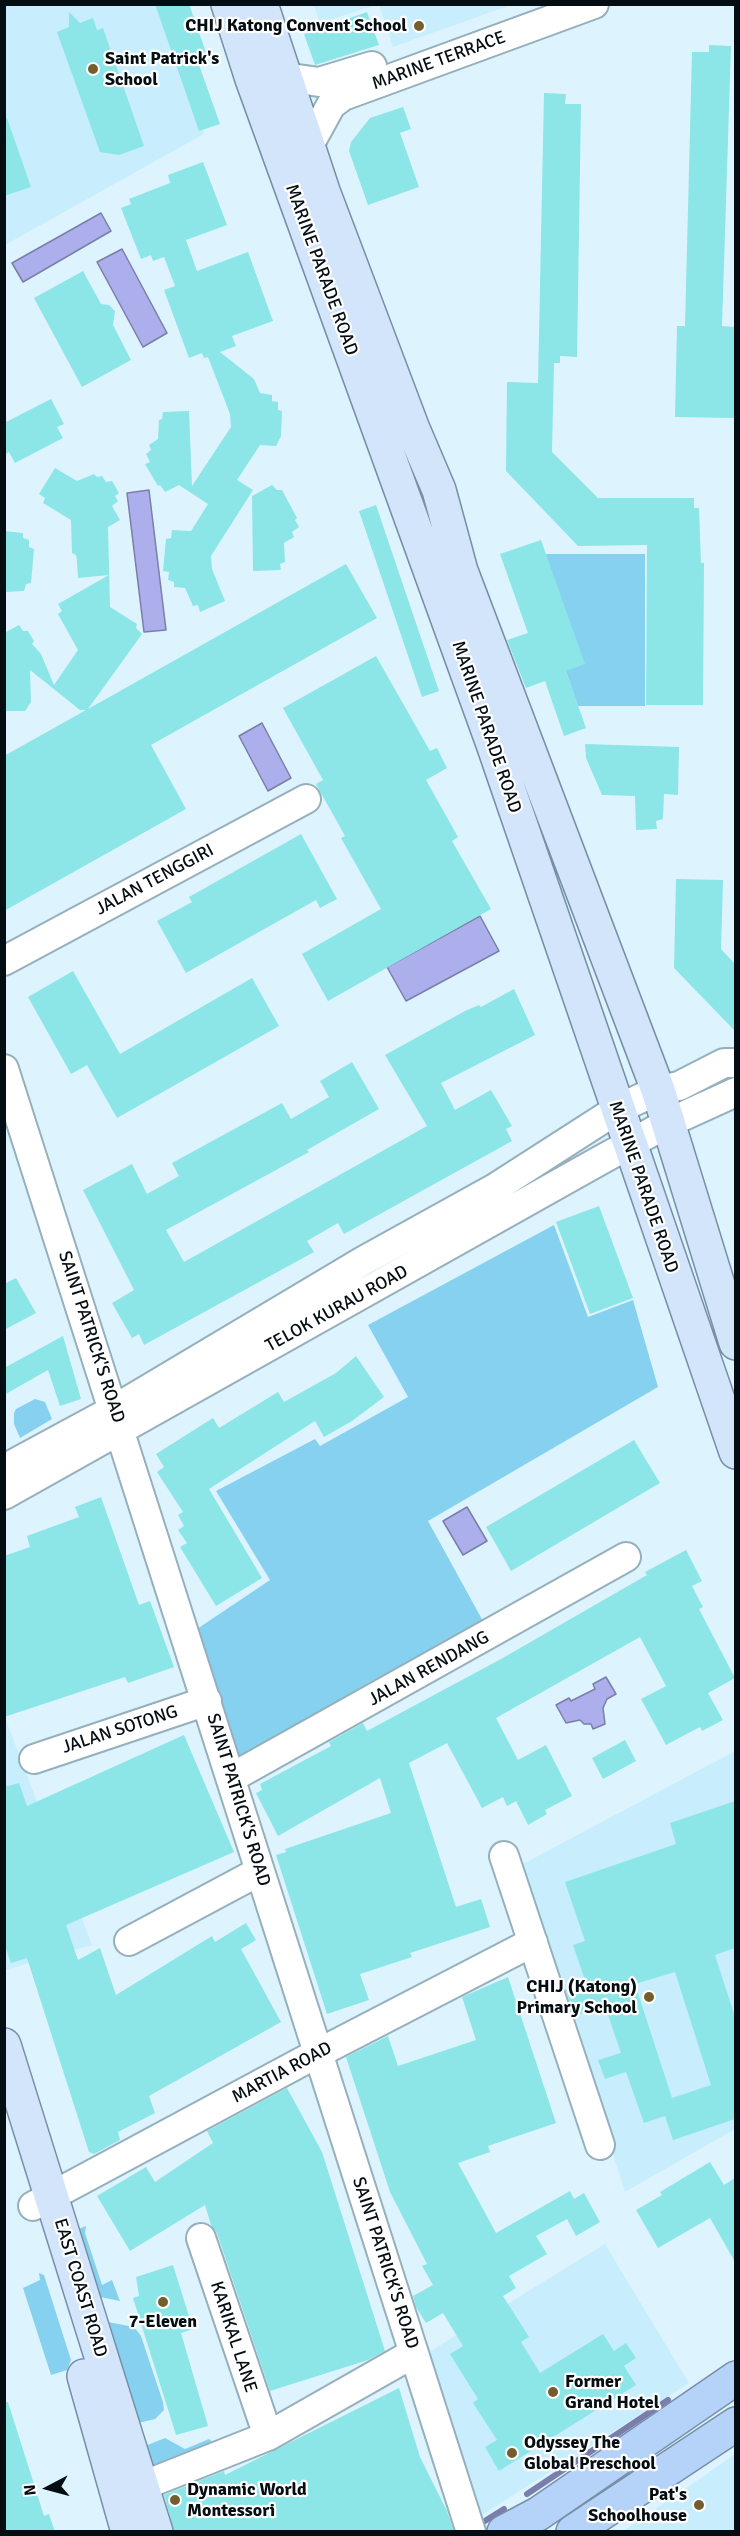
<!DOCTYPE html>
<style>
body{margin:0}
#map{position:relative;width:740px;height:2536px;overflow:hidden;background:#ddf4fe;font-family:Signika,sans-serif}
canvas{display:block}
.frame{position:absolute;inset:0;border:6px solid #040d11;pointer-events:none}
.north{position:absolute;left:18px;top:2458px;width:60px;height:60px;-webkit-text-stroke:4px #fff;paint-order:stroke;rotate:264deg;font-size:16px;font-weight:700;line-height:24px;text-align:center;color:#040d11}
.north::after{content:'';display:block;margin:auto;width:21px;height:27px;background:#040d11;clip-path:polygon(50% 0,100% 100%,50% 72%,0 100%)}
</style>
<div id="map">
<canvas width="740" height="2536"></canvas>
<div class="frame"></div>
<div class="north">N</div>
</div>
<script>
const g = document.querySelector('canvas').getContext('2d');
g.lineJoin = 'round';
function fill(path, color) { g.fillStyle = color; g.fill(path, 'evenodd'); }
const shape = rows => new Path2D(rows.map(r => 'M' + r).join(''));
function trace(path, color, width, dash) { g.strokeStyle = color; g.lineWidth = width; g.lineCap = dash ? 'butt' : 'round'; g.setLineDash(dash || []); g.stroke(path); }
function write(font, color, halo, rows, align = 'center') {
  g.font = font + ' Signika,sans-serif'; g.lineWidth = 4.5; g.setLineDash([]); g.textBaseline = 'middle'; g.strokeStyle = halo; g.fillStyle = color; for (const [text, x, y, turn = 0] of rows) {
    g.save(); g.translate(x, y); g.rotate((+turn || 0) * Math.PI / 180); g.textAlign = isNaN(turn) ? turn : align; if (halo) g.strokeText(text, 0, 0); g.fillText(text, 0, 0); g.restore();
  }
}
fill(shape([
 [5,5,157,5,204,134,5,245],
 [314,5,314,4,376,5,320,23],
 [379,5,379,4,511,5,393,47],
 [4,1715,92,1945,5,1970,4,1970],
 [735,1751,735,2129,625,2192,521,1865],
 [605,2244,689,2383,468,2524,416,2360],
 [735,2454,735,2531,623,2531,701,2478]
]), '#c8eefe');
fill(shape([
 [546,554,645,554,645,706,578,706,566,671],
 [554,1225,588,1317,633,1300,658,1387,428,1521,489,1632,235,1773,185,1637,270,1580,216,1491,315,1439,320,1446,408,1397,368,1325],
 [35,1399,45,1402,52,1419,20,1438,14,1424,14,1413,16,1409],
 [86,2226,85,2233,102,2285,112,2280,120,2301,95,2296,76,2230],
 [39,2273,44,2275,71,2360,67,2370,51,2375,23,2288,40,2280],
 [108,2322,134,2327,141,2336,163,2402,164,2410,155,2419,138,2423,106,2323],
 [165,2438,185,2449,209,2439,216,2445,154,2472,145,2446]
]), '#86d1ef');
const water = shape([
 [101,213,111,231,23,282,12,263,101,213],
 [122,249,167,333,143,347,97,262,122,249],
 [149,490,166,630,144,632,127,493,149,490],
 [262,723,291,778,268,791,239,736,262,723],
 [480,916,499,951,406,1001,387,967,480,916],
 [467,1507,487,1541,463,1555,443,1521,467,1507],
 [606,1677,616,1694,607,1699,603,1708,605,1724,593,1729,591,1724,584,1724,580,1720,566,1723,556,1705,569,1698,571,1701,595,1689,593,1684,606,1677]
]);
fill(water, '#acafec');
trace(water, '#7a7eaa', 1.5);
trace(shape([
 [527,2494,668,2400],
 [480,2524,504,2509]
]), '#7a7eaa', 6);
fill(shape([
 [155,4,189,4,208,58,198,62,220,124,199,131],
 [69,12,80,23,93,18,97,30,103,28,144,146,119,155,100,152,57,32,69,27],
 [367,12,379,45,315,65,304,34],
 [709,45,731,46,722,326,735,327,735,418,675,417,677,326,685,326,692,52,709,52],
 [544,93,566,94,565,104,581,104,577,357,560,356,560,363,554,363,552,452,598,498,694,498,694,508,699,508,701,563,704,563,703,705,646,705,647,545,578,546,506,471,507,382,538,383],
 [403,107,411,129,400,133,419,187,368,205,349,151,351,142,370,118],
 [7,118,31,187,4,196,4,119],
 [203,162,227,225,186,240,197,271,248,252,273,321,232,336,236,346,220,352,254,379,260,393,272,395,272,401,278,402,278,410,282,411,281,436,276,446,260,445,237,480,253,490,211,556,212,569,225,601,200,612,198,605,193,606,185,588,174,587,174,582,168,580,169,572,163,571,166,539,171,538,172,530,191,531,208,504,179,485,165,492,160,485,158,486,145,464,150,462,146,454,151,450,149,445,158,439,159,420,162,419,163,412,189,411,192,486,231,427,230,414,208,357,204,358,202,353,189,358,164,290,175,286,164,257,153,261,151,255,141,259,121,208,131,204,129,199,170,183,168,175],
 [83,271,101,304,109,305,115,311,113,325,131,360,82,387,34,298],
 [51,399,64,424,57,427,63,438,15,463,9,452,4,455,4,423],
 [55,468,77,481,94,474,97,477,102,476,106,482,112,481,119,493,115,496,118,501,112,506,120,520,108,527,110,607,137,624,136,628,142,634,88,709,346,564,377,618,151,745,186,809,4,911,4,756,86,710,80,710,30,670,31,702,25,711,4,711,4,633,19,625,23,631,28,631,34,641,32,644,41,654,54,685,78,650,58,614,62,611,58,604,109,575,78,578,77,561,76,555,72,553,71,520,43,503,45,498,39,494],
 [272,485,277,490,282,490,297,518,295,520,299,527,292,532,294,537,284,543,285,562,280,564,281,570,253,571,252,496],
 [376,505,439,691,422,697,359,511],
 [4,531,23,533,23,538,29,540,29,547,34,549,31,583,26,584,24,591,4,592],
 [541,540,585,664,566,671,586,728,564,736,545,681,526,688,507,640,528,633,500,554],
 [376,656,430,751,437,748,447,768,426,780,458,837,452,841,491,909,328,1001,302,954,381,909,341,838,345,836,316,784,323,780,283,708],
 [585,744,679,747,678,795,664,794,663,819,656,821,657,829,636,830,635,796,602,795,586,758],
 [301,834,337,899,320,908,316,900,186,973,157,921,192,902,189,897],
 [676,879,723,880,721,949,735,964,735,1031,674,968],
 [73,971,120,1054,252,978,279,1026,117,1118,87,1065,71,1074,28,997],
 [514,989,535,1035,441,1083,455,1110,491,1090,512,1126,506,1129,512,1141,344,1234,338,1223,307,1241,314,1252,144,1345,139,1334,132,1338,112,1303,134,1290,83,1190,132,1164,147,1194,179,1176,172,1163,282,1103,291,1119,329,1097,320,1081,352,1062,379,1109,307,1150,309,1152,166,1230,184,1262,427,1126,385,1055,465,1011,479,1005,481,1007],
 [599,1206,633,1298,590,1314,556,1222],
 [16,1278,36,1313,4,1330,4,1284],
 [63,1336,81,1399,60,1406,48,1370,4,1395,4,1368],
 [356,1356,384,1397,352,1421,324,1437,315,1421,209,1489,262,1578,216,1606,180,1547,187,1543,178,1530,184,1526,178,1515,183,1512,157,1472,164,1467,156,1454,213,1418,219,1428,278,1392,284,1402,336,1373],
 [634,1440,660,1483,511,1571,486,1527],
 [101,1497,139,1605,150,1601,174,1667,128,1683,125,1677,4,1717,4,1556,30,1547,27,1536,79,1517,75,1507],
 [686,1550,702,1581,692,1586,703,1607,699,1609,735,1678,708,1693,723,1720,702,1731,700,1727,666,1745,641,1699,666,1686,640,1637,496,1718,518,1760,546,1745,572,1796,545,1810,547,1814,528,1825,516,1801,507,1806,503,1797,482,1808,447,1743,409,1763,456,1907,481,1899,490,1927,410,1953,412,1957,360,1974,369,2000,327,2014,276,1855,286,1852,285,1849,391,1813,380,1778,278,1836,256,1793,262,1790,260,1784,331,1746,329,1742,363,1723,367,1731,501,1659,647,1575,645,1572],
 [184,1735,234,1852,66,1925,78,1960,100,1948,116,1995,212,1936,215,1942,246,1923,256,1940,241,1949,281,2022,149,2096,155,2113,118,2132,120,2140,94,2154,89,2152,27,1958,11,1963,4,1943,4,1787,19,1783,27,1806],
 [625,1740,636,1761,603,1779,592,1758],
 [735,1801,735,1948,715,1955,735,2017,735,2119,673,2140,665,2116,644,2123,626,2072,605,2079,598,2060,621,2053,605,2006,575,2016,566,1990,586,1983,573,1945,585,1941,565,1882,676,1844,670,1823],
 [675,1972,711,2085,672,2098,635,1984],
 [508,1977,556,2123,488,2146,490,2152,458,2163,496,2233,570,2191,574,2199,584,2193,600,2222,576,2236,567,2219,536,2236,547,2254,509,2276,516,2288,503,2296,529,2337,521,2342,540,2373,603,2334,614,2351,626,2343,636,2358,624,2366,636,2385,499,2471,485,2447,497,2440,473,2403,478,2399,450,2354,463,2346,443,2313,426,2323,416,2307,413,2296,433,2285,422,2266,427,2264,390,2192,346,2057,388,2036,398,2066,476,2040,462,1997],
 [287,2088,322,2152,385,2351,368,2360,270,2391,217,2233,211,2225,205,2205,130,2251,97,2196,146,2167,155,2182,213,2143,207,2131],
 [710,2162,724,2185,735,2178,735,2262,710,2218,658,2248,636,2210,662,2195,660,2192],
 [173,2265,193,2329,181,2333,208,2426,176,2435,133,2298,139,2296,136,2277],
 [399,2388,420,2457,447,2511,454,2532,174,2532,164,2495,224,2471,225,2475],
 [8,2402,44,2516,49,2514,55,2532,4,2532,4,2403]
]), '#8ce5e7');
const minor = shape([
 [284,77,319,82,372,66],
 [308,147,331,105,343,96,594,4],
 [4,961,306,799],
 [4,1069,471,2532],
 [4,1469,113,1410,363,1261,495,1188,618,1109,658,1090,679,1086,724,1063,736,1063],
 [4,1495,599,1161,668,1123,736,1092],
 [34,1759,207,1701],
 [231,1778,626,1557],
 [504,1856,600,2145],
 [129,1941,260,1871],
 [33,2206,303,2061,533,1942],
 [201,2238,268,2436],
 [122,2494,268,2436,414,2353]
]);
const major = shape([
 [228,4,252,79,493,744,736,1452],
 [261,4,323,191,413,429,439,490,461,571,658,1090,736,1343],
 [4,2045,156,2532],
 [84,2376,128,2532]
]);
const highway = shape([
 [504,2532,538,2514,736,2378],
 [573,2532,736,2424]
]);
trace(minor, '#95b0bc', 32);
trace(major, '#778ea7', 36);
trace(highway, '#778ea7', 36);
trace(minor, '#fff', 28);
trace(major, '#d3e5fb', 33);
trace(highway, '#b5d3f8', 33);
for (const [x, y, r, color] of [
 [419,26,6,"#745e2d"],
 [93,69,6,"#745e2d"],
 [649,1997,6,"#745e2d"],
 [163,2302,6,"#745e2d"],
 [553,2392,6,"#745e2d"],
 [512,2453,6,"#745e2d"],
 [175,2500,6,"#745e2d"],
 [699,2505,6,"#745e2d"]
]) { const dot = new Path2D(); dot.arc(x, y, r, 0, 2 * Math.PI); g.fillStyle = color; g.fill(dot); trace(dot, '#fff', 2); }
write('bold 18px', '#040d11', '#fff', [
 ["CHIJ Katong Convent School",407,26,"right"],
 ["Saint Patrick's",105,59],
 ["School",105,80],
 ["CHIJ (Katong)",637,1987,"right"],
 ["Primary School",637,2008,"right"],
 ["7-Eleven",163,2322,"center"],
 ["Former",565,2382],
 ["Grand Hotel",565,2403],
 ["Odyssey The",524,2443],
 ["Global Preschool",524,2464],
 ["Dynamic World",187,2490],
 ["Montessori",187,2511],
 ["Pat's",687,2495,"right"],
 ["Schoolhouse",687,2516,"right"]
], 'left');
write('18px', '#040d11', '#fff', [
 ["MARINE TERRACE",439,61,-20],
 ["MARINE PARADE ROAD",321,270,70],
 ["MARINE PARADE ROAD",486,727,71],
 ["JALAN TENGGIRI",155,880,-28],
 ["MARINE PARADE ROAD",643,1187,71],
 ["TELOK KURAU ROAD",337,1309,-29],
 ["SAINT PATRICK'S ROAD",91,1337,72],
 ["JALAN RENDANG",429,1669,-29],
 ["JALAN SOTONG",120,1730,-18],
 ["SAINT PATRICK'S ROAD",238,1800,73],
 ["MARTIA ROAD",282,2073,-28],
 ["SAINT PATRICK'S ROAD",385,2263,72],
 ["EAST COAST ROAD",80,2288,73],
 ["KARIKAL LANE",233,2337,72]
]);
</script>
